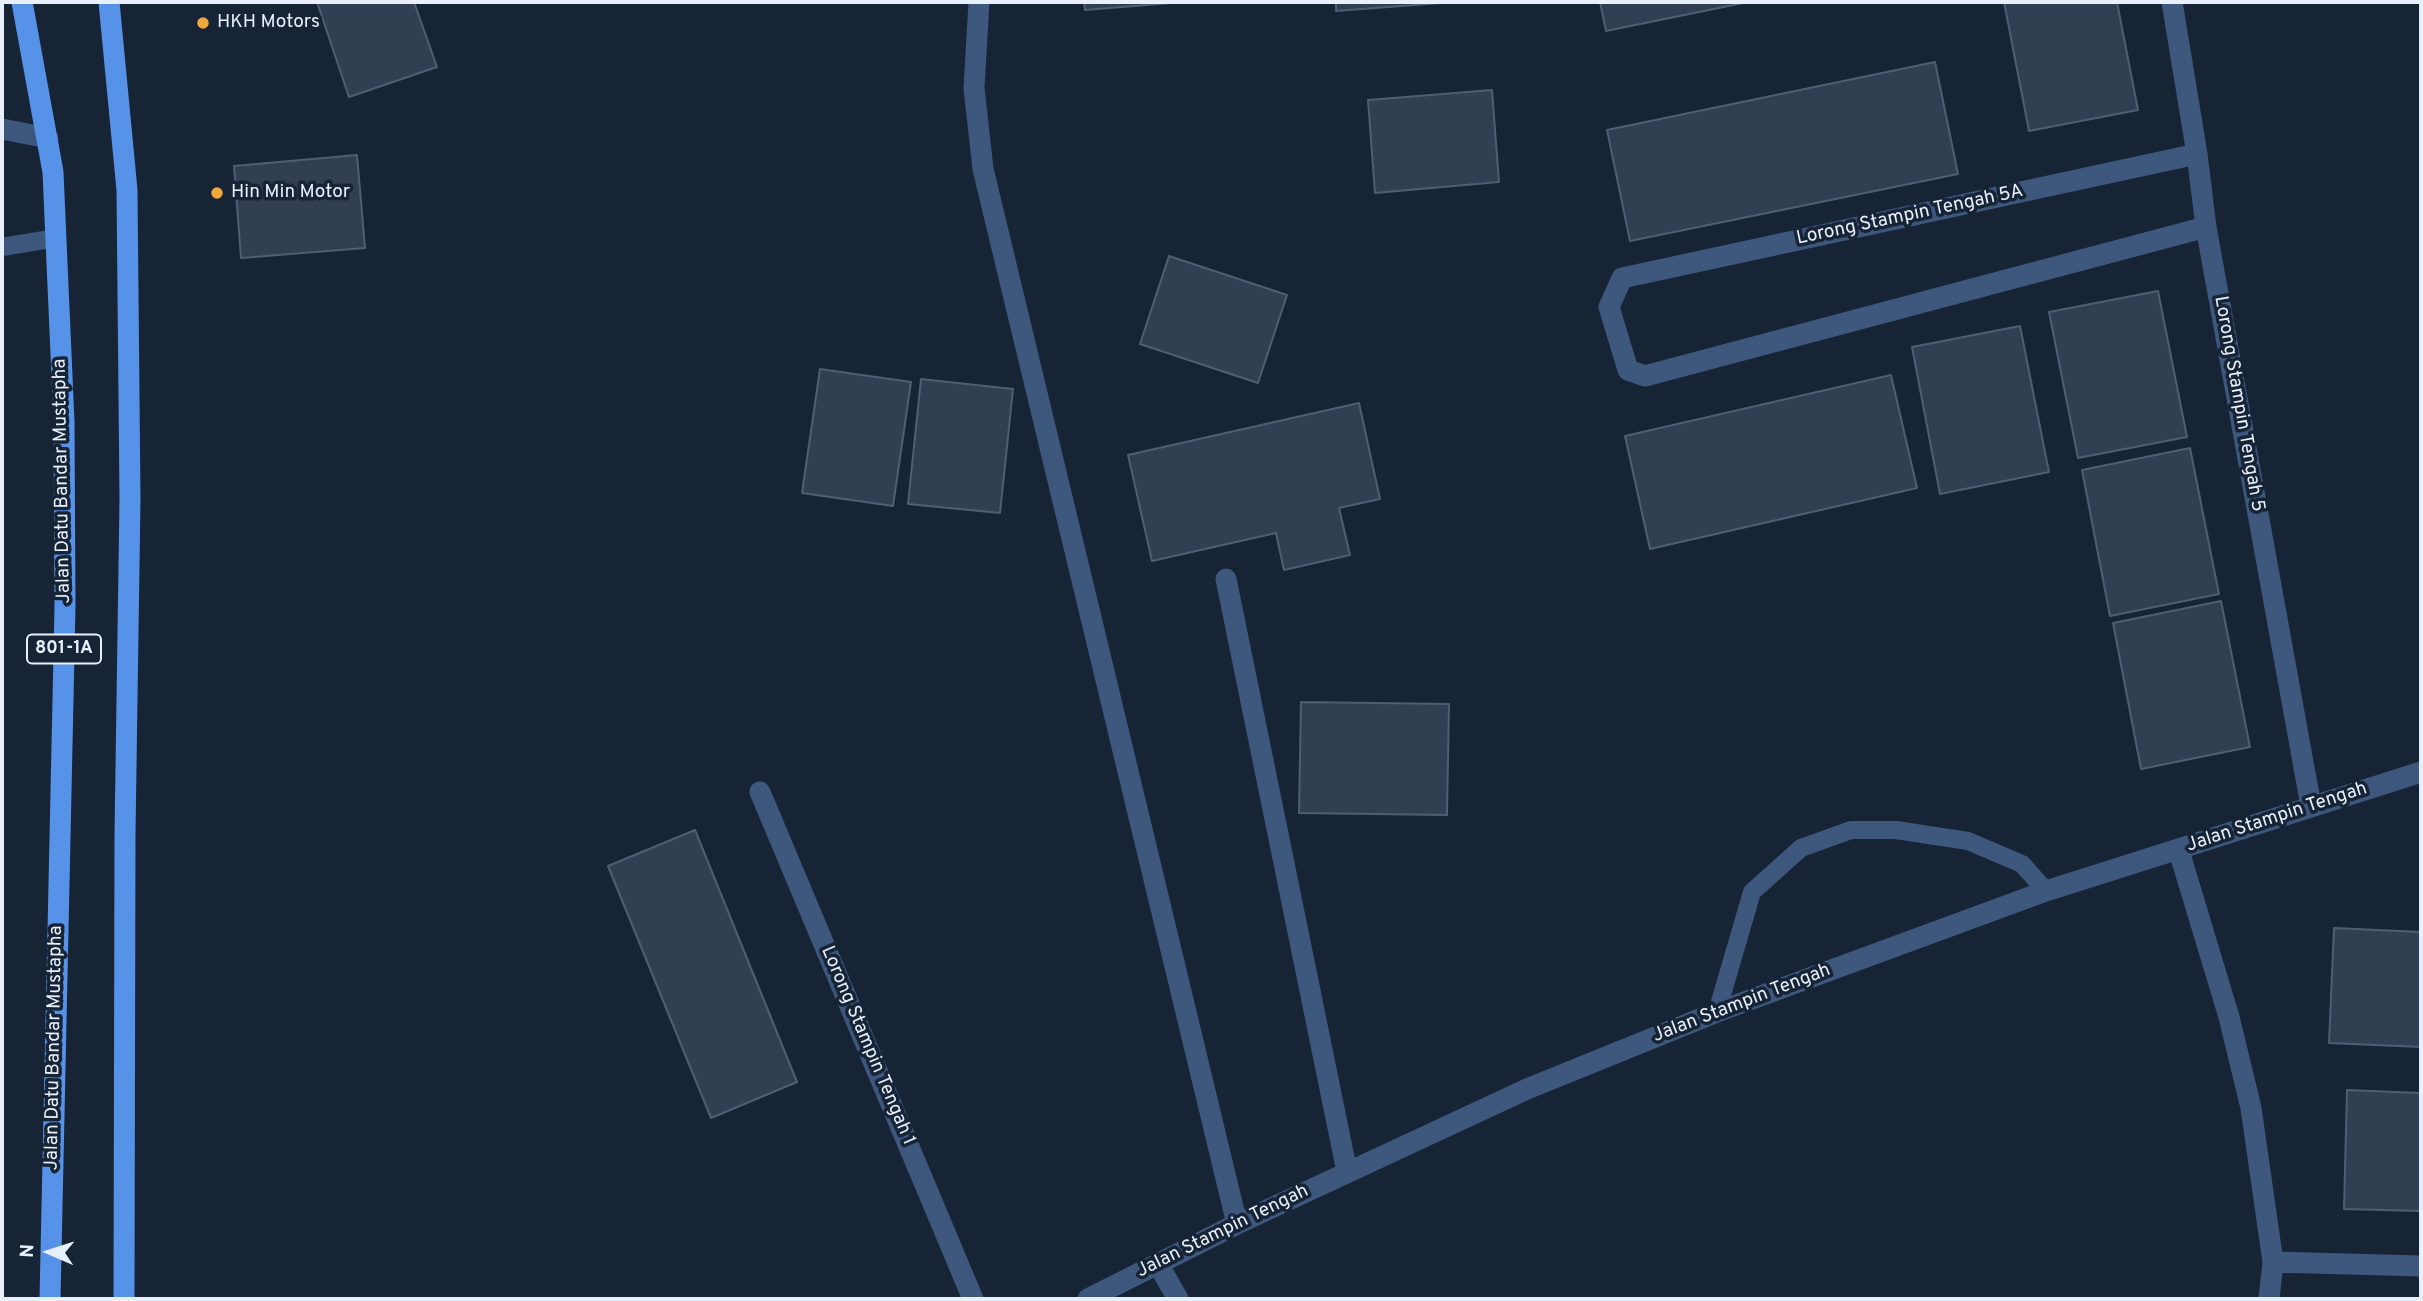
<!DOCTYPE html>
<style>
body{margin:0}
#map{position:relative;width:2423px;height:1301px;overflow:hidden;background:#172436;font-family:Overpass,sans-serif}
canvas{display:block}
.frame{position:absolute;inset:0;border:4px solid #e7f0fc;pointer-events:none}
.north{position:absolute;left:14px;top:1217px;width:70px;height:70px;-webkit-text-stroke:5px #172436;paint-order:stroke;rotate:273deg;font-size:19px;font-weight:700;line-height:28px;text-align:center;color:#e7f0fc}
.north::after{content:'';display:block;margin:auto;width:24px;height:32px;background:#e7f0fc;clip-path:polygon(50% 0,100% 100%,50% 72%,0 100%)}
</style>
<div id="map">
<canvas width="2423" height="1301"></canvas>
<div class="frame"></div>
<div class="north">N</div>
</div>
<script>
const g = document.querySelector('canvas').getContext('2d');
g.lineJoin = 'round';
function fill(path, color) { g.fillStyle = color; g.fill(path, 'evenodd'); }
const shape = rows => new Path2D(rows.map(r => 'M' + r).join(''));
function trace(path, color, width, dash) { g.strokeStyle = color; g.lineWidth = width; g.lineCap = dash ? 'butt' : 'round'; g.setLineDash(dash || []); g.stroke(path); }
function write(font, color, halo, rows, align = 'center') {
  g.font = font + ' Overpass,sans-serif'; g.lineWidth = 7; g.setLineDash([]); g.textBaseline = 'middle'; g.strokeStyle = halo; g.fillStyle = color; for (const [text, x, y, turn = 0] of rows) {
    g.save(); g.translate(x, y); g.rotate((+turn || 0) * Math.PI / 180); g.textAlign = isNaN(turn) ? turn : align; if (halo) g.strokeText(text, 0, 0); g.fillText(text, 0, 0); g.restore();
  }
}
const building = shape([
 [317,2,414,2,437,67,349,97,317,2],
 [1084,2,1184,2,1085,10,1084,2],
 [1336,2,1454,2,1336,11,1336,2],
 [1600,2,1748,2,1606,31,1600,2],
 [2004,2,2117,2,2138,110,2029,131,2004,2],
 [1935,62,1958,174,1630,241,1607,130,1935,62],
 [1492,90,1499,182,1375,193,1368,100,1492,90],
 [357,155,365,248,241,258,234,166,357,155],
 [1169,256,1287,295,1258,383,1140,344,1169,256],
 [2158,291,2187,437,2078,458,2049,312,2158,291],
 [2020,326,2049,472,1940,494,1912,347,2020,326],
 [820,369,911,382,893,506,802,493,820,369],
 [1891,375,1917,488,1650,549,1625,436,1891,375],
 [921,379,1013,389,1000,513,908,504,921,379],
 [1359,403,1380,499,1339,508,1350,555,1284,570,1276,533,1152,561,1128,455,1359,403],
 [2190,448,2219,594,2110,616,2082,470,2190,448],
 [2221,601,2250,747,2141,769,2113,623,2221,601],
 [1301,702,1449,704,1447,815,1299,813,1301,702],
 [695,830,797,1082,711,1118,608,866,695,830],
 [2334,928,2421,932,2421,1047,2329,1043,2334,928],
 [2347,1090,2421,1093,2421,1211,2344,1209,2347,1090]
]);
fill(building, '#323f53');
trace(building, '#4f5e73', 2);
trace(shape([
 [2,247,56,238],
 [1717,1012,1752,892,1801,848,1851,830,1896,830,1968,841,2022,864,2046,891]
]), '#3d577d', 18);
trace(shape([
 [979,2,974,88,983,169,1237,1224],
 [2172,2,2197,154,2206,227,2311,806],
 [2,129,48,138],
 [2197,154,1622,278,1609,307,1628,370,1645,376,2206,227],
 [1226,579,1347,1172],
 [760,792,973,1299],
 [2179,851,2229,1017,2251,1108,2273,1262,2269,1299],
 [2273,1262,2421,1266],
 [1158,1264,1178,1299],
 [1088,1299,1237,1224,1527,1089,1717,1012,2046,891,2421,772]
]), '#3d577d', 21);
trace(shape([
 [22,2,53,172,64,422,65,607,50,1299],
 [109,2,127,190,130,499,125,834,124,1299]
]), '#5692e8', 21);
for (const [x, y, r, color] of [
 [203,23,7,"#eea83c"],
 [217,193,7,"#eea83c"]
]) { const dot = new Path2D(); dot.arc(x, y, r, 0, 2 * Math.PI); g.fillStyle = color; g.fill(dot); trace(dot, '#172436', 2.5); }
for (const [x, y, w] of [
 [64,649,74]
]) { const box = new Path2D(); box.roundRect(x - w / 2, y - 14.5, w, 29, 5); g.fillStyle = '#172436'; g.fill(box); trace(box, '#e7f0fc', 2); }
write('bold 18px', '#e7f0fc', null, [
 ["801-1A",64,649]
]);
write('19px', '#e7f0fc', '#172436', [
 ["HKH Motors",217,23],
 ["Hin Min Motor",231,193]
], 'left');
write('19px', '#e7f0fc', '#172436', [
 ["Lorong Stampin Tengah 5A",1910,216,-12],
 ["Lorong Stampin Tengah 5",2238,404,80],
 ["Jalan Datu Bandar Mustapha",63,481,-91],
 ["Jalan Stampin Tengah",2277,818,-18],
 ["Jalan Stampin Tengah",1742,1004,-21],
 ["Lorong Stampin Tengah 1",867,1046,67],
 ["Jalan Datu Bandar Mustapha",55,1048,-89],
 ["Jalan Stampin Tengah",1223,1232,-26]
]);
</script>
